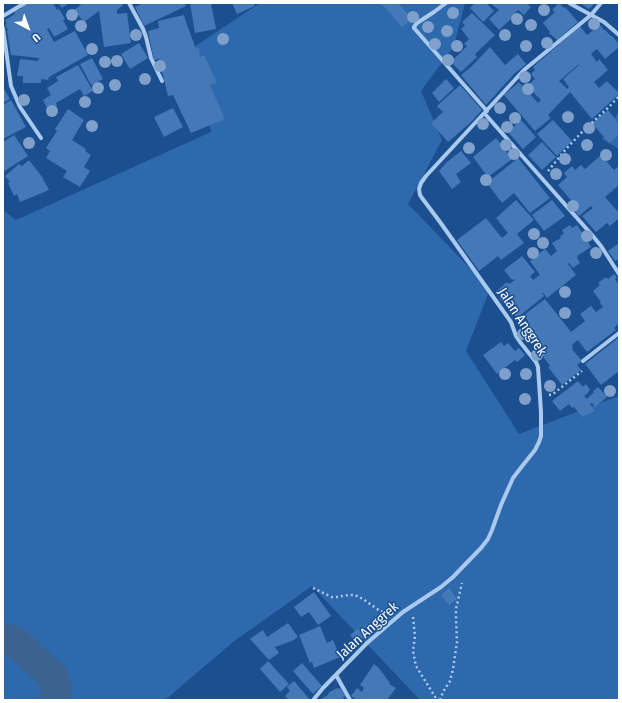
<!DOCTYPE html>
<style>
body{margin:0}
#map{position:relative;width:622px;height:703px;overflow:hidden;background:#1b4f8f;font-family:"Fira Sans Condensed",sans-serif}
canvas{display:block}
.frame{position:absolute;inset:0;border:4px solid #fff;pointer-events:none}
.north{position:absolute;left:8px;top:8px;width:40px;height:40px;-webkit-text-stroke:3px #1b4f8f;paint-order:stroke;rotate:139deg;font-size:11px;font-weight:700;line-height:16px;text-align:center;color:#fff}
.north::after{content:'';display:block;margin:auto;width:14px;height:18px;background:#fff;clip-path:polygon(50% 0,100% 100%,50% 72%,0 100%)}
</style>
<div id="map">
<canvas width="622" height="703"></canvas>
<div class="frame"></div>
<div class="north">U</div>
</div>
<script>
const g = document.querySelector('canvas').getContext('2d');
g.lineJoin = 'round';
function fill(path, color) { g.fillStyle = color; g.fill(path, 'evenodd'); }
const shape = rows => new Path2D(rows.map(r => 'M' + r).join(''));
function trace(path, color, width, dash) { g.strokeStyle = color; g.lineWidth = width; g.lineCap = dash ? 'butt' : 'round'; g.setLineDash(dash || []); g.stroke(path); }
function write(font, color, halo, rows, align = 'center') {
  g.font = font + ' "Fira Sans Condensed",sans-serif'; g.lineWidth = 3; g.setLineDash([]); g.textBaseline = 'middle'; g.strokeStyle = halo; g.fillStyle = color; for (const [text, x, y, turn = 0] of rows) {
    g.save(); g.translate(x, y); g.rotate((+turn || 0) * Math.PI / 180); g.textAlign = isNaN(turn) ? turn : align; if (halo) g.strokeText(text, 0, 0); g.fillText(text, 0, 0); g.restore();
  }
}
fill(shape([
 [260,3,465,3,454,46,421,91,442,140,408,204,490,289,466,351,519,434,619,396,619,700,420,700,312,586,233,642,165,700,3,700,3,210,16,220,211,132,194,47],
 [619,111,619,149,602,139]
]), '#2e69ad');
trace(shape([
 [3,638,14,641,53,676,57,690,53,700]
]), '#3c6290', 30);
fill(shape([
 [28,3,53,3,57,10,59,9,65,19,63,20,68,29,54,37,49,28,47,29,54,42,75,31,88,55,49,77,48,80,41,79,41,83,23,83,23,76,17,76,20,59,38,61,39,58,11,55,7,31,8,30,5,25,7,24,5,20,15,14,14,12,22,8,22,7],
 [58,3,69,3,62,8],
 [79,3,122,3,123,5,117,10,117,14,127,13,131,43,104,47,99,11,84,22,74,10,81,5],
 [144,3,184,3,186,6,144,26,135,7],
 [190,3,211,3,216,29,195,33],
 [232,3,253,3,255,6,237,14],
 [381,3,398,3,412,19,402,27],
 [475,3,486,3,494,11,483,22,470,8],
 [490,3,526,3,531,7,524,15,518,10,510,20,499,30,489,19,499,10],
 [559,3,564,8,565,7,578,22,557,40,549,33,550,32,543,23,555,12,552,10],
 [580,3,595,3,589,9],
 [472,13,495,35,475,54,477,57,461,72,451,62,467,46,464,44,469,39,461,29,465,25,462,22],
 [184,15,186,22,196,49,199,48,200,57,204,55,217,83,210,85,225,119,191,133,173,95,168,96,159,59,154,60,148,31,159,28,158,21],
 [600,25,604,30,605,30,611,36,612,36,619,44,619,47,605,59,597,49,591,54,597,62,599,59,608,70,594,82,599,88,607,81,619,93,619,94,592,119,570,92,548,115,551,118,535,131,504,95,519,82,538,103,541,100,527,86,535,79,531,74,535,70,533,67,580,26,587,35],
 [579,64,579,65,563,79,569,87,567,89,559,81],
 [139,43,148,58,130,69,121,54],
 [490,47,505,65,518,54,526,64,514,74,486,105,461,75,472,66],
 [92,58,103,79,91,85,80,64],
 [78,65,93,91,84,96,80,89,56,103,57,106,48,110,43,100,51,95,47,88,58,81,56,77],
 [446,79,454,88,439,102,432,93],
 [460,85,482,110,470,123,448,142,431,123,443,112,437,106],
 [4,89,10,99,3,103,3,90],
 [11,100,26,127,3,139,3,105],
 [173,108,183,127,164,137,154,117],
 [68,109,84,120,72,140,86,149,85,151,91,155,84,167,90,171,80,187,63,177,67,171,46,158,50,151,46,148,57,131,55,129],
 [608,110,619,124,619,135,609,143,592,123],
 [521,120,536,137,523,149,508,132],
 [553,120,572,141,557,156,537,134],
 [14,135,28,156,3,172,3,142],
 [496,138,512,159,488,177,473,157],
 [542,142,556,157,542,170,528,155],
 [461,151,471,163,456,174,461,182,452,189,439,171,447,162],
 [601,155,614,170,619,166,619,185,605,197,619,213,619,218,610,226,607,223,596,232,582,216,593,208,591,206,579,216,573,209,576,206,558,185,567,177,564,173,572,166,575,170,581,165,585,169],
 [518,158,550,198,530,213,514,193,502,203,487,183],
 [29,160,42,177,49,190,20,202,17,194,14,196,8,183,10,182,5,176,19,164,22,166],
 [516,200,534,220,517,234,524,243,501,260,498,256,479,271,457,240,486,218,502,238,508,233,496,218],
 [552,200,565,216,544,231,532,215],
 [570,225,572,228,577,225,591,247,577,256,578,257,577,258,580,263,573,268,569,263,568,264,576,275,547,298,543,293,542,293,544,296,517,318,511,310,509,311,499,298,501,297,497,291,507,282,509,284,515,280,514,279,512,280,504,270,522,256,535,272,530,276,533,280,540,275,530,261,545,249,551,256,557,251,552,243,561,238,560,236,564,234,562,230],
 [619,243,619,259,615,261,608,251],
 [614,274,617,278,615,279,619,285,619,318,618,319,619,321,619,323,614,328,616,330,587,352,578,340,572,345,573,348,572,349,582,361,577,365,581,370,562,385,548,367,550,366,539,351,543,349,524,325,528,321,524,315,545,299,571,332,585,321,580,314,591,306,596,312,603,307,600,303,601,302,593,291,600,285,598,283,606,277,608,279],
 [618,338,619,340,619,371,601,385,585,364],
 [501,342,504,346,508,343,515,351,519,348,525,355,517,362,515,360,497,374,483,355],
 [578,381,583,387,586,384,590,390,588,392,588,393,584,396,587,399,594,392,593,391,598,387,607,397,595,407,592,403,590,404,595,411,582,417,574,407,572,408,569,404,560,411,552,401],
 [449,588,457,599,449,605,441,595],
 [314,592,331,616,318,625,309,612,301,617,294,607],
 [288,623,298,637,292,641,275,647,279,653,269,660,250,639,263,630,267,637],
 [368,623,373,628,357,643,350,635,358,628,360,630],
 [320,626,327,643,333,640,340,657,314,668,312,662,310,663,299,635],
 [268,661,289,684,280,692,260,669],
 [302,663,322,686,313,694,293,671],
 [374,664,379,668,390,683,389,684,396,688,387,700,357,700,351,696,357,688,362,692,364,688,360,685],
 [294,681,310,700,289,700,285,696,290,691,287,687],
 [337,688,338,689,340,688,345,696,343,698,345,700,320,700,329,694,328,693]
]), '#4478b7');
trace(shape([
 [548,171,566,149,583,131,610,106,619,96],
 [549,395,553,394,582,371],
 [313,588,332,597,337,597,349,595,355,595,363,599,380,611,387,613],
 [413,617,415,636,413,651,416,666,437,700],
 [440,700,443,692,450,681,453,669,457,642,456,617,456,609,462,583]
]), '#a9c9ee', 2.5, [2, 3]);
trace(shape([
 [129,3,143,29,146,37,151,58,162,81],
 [446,3,434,12,417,23,414,27,414,28,487,111],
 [569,3,604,22,619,35],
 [3,16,25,3],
 [3,28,11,86,20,107,41,138],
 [485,114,592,235,601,246,619,274],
 [583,361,619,333],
 [336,675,350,700],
 [314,699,323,688,367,643,403,612,441,587,453,577,481,548,488,539,492,530,501,505,513,478,523,465,535,450,539,442,541,436,541,412,538,367,536,362,520,342,516,336,511,322,440,222,422,198,420,195,419,189,421,183,426,176,524,70,591,15,601,3]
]), '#a9c9ee', 4);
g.fillStyle = '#7ea0ca';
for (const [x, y] of [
 [544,10],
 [453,13],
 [72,15],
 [413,17],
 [517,19],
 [594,24],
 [531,25],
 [81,26],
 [428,27],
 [447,31],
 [136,35],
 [505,35],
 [223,39],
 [547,43],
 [435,44],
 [457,46],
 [526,46],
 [92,49],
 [448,60],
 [117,61],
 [105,62],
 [160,66],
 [525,77],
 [145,79],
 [115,85],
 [98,88],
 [528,89],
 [24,100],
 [85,102],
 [500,108],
 [52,111],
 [568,117],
 [515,118],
 [483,124],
 [92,126],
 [507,127],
 [589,128],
 [29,143],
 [506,145],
 [587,145],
 [469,148],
 [514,154],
 [606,155],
 [565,159],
 [556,174],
 [486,180],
 [573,206],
 [534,234],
 [587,236],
 [543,243],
 [533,253],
 [596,253],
 [565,292],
 [565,313],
 [523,334],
 [537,355],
 [505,374],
 [526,374],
 [550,386],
 [610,391],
 [525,399]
]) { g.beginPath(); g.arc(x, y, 6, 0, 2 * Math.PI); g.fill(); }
write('14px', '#fff', '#1b4f8f', [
 ["Jalan Anggrek",522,322,57],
 ["Jalan Anggrek",368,631,-42]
]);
</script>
